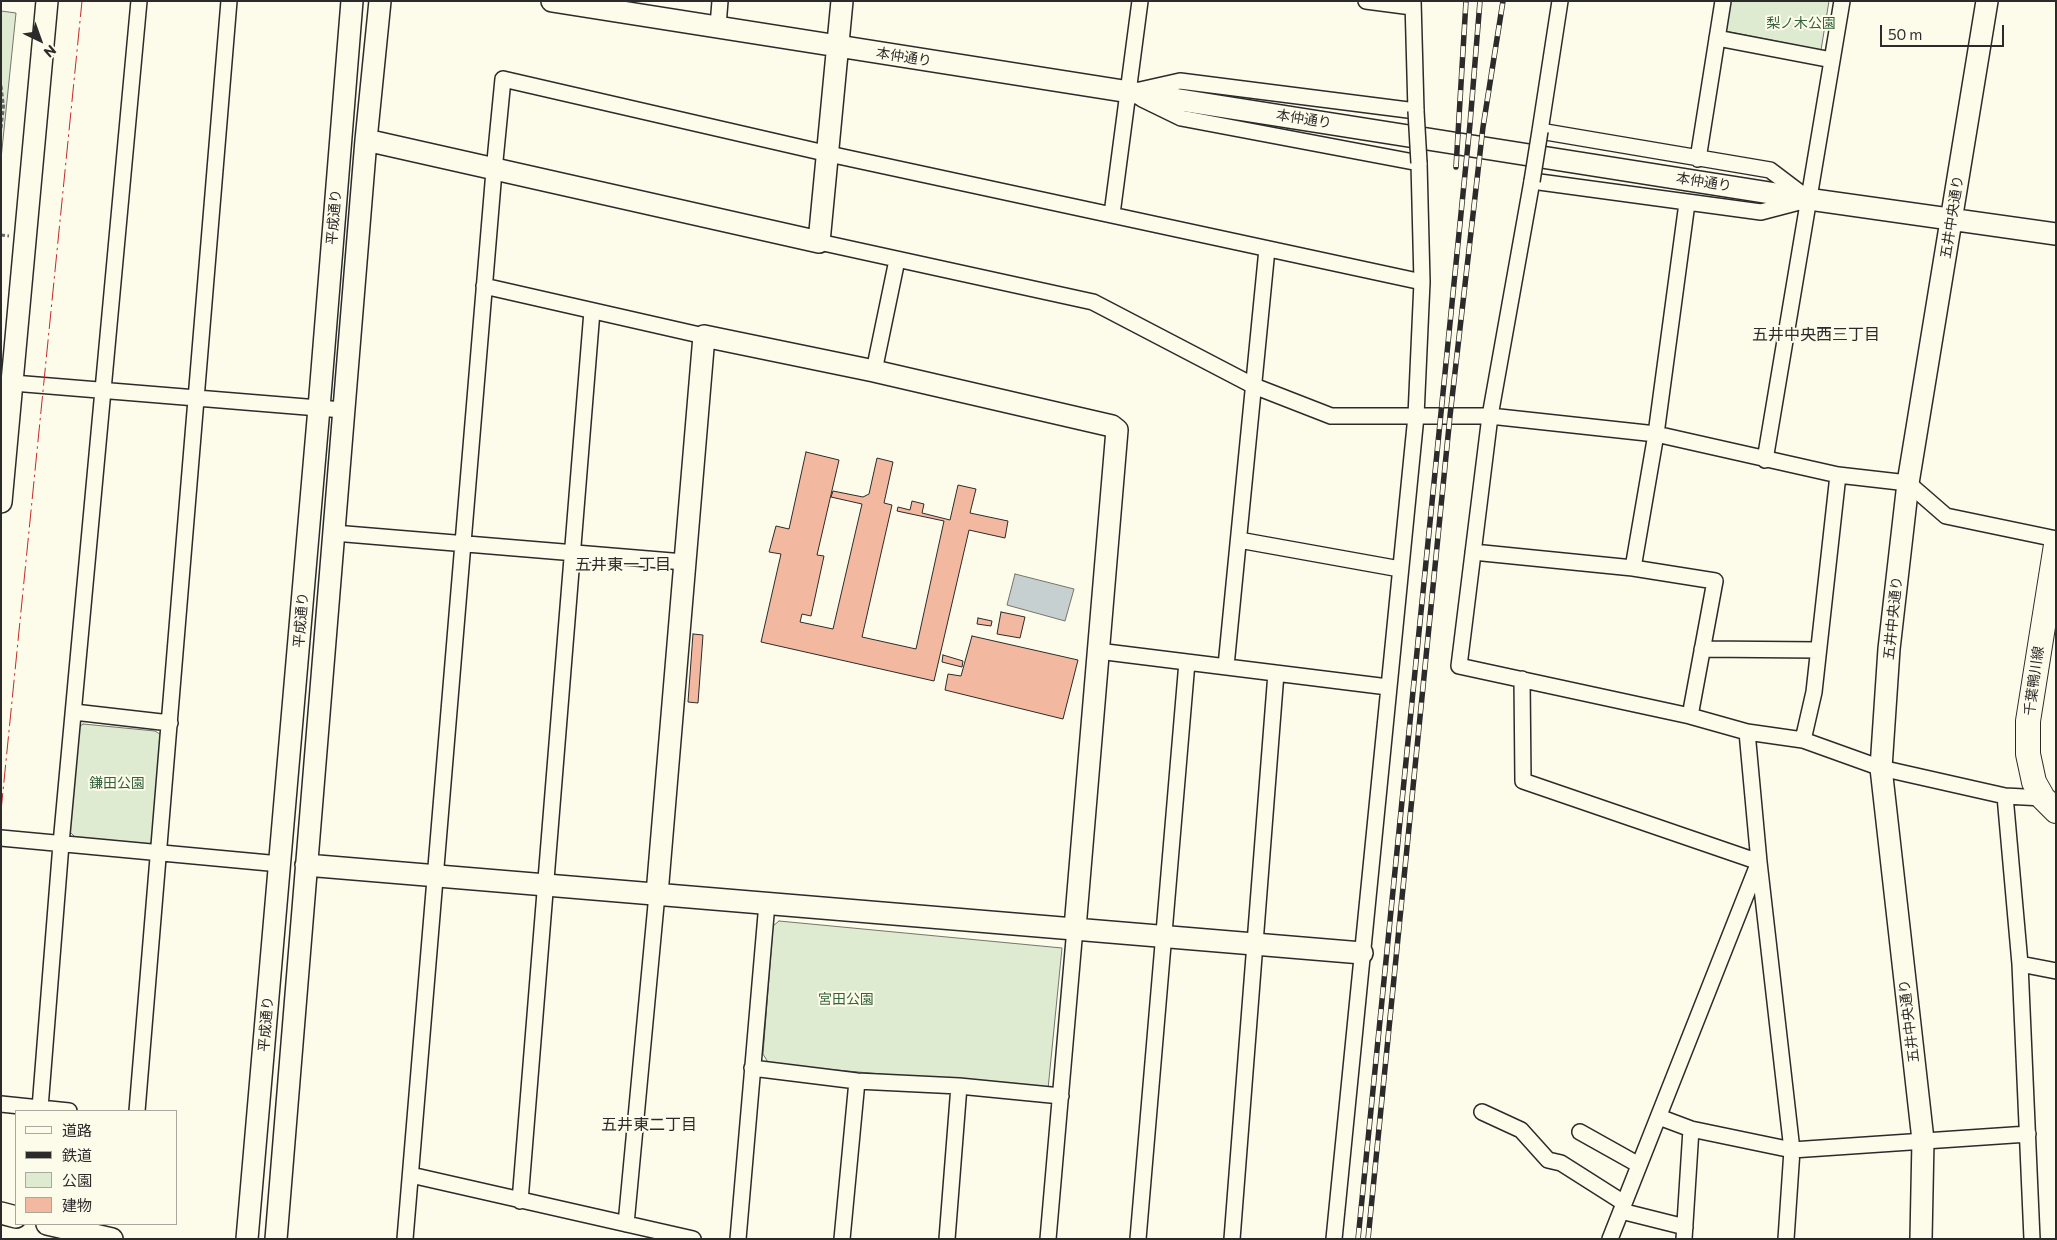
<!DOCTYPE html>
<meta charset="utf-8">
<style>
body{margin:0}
#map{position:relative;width:2057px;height:1240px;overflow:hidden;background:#fdfbea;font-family:Commissioner,"Noto Sans JP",sans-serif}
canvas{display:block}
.frame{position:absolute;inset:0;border:2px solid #2b2b2b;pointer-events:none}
.legend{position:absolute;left:15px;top:1110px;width:162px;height:115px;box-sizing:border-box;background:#fdfbea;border:1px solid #a9a89e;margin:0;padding:6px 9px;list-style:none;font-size:15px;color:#2b2b2b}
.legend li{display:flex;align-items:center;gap:10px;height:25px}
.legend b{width:25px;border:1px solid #a9a89e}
.north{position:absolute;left:15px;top:15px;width:50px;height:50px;-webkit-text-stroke:4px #fdfbea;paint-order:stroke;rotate:138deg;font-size:14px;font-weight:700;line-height:20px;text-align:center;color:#2b2b2b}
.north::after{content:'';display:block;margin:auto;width:18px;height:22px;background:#2b2b2b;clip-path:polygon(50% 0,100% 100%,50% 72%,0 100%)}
.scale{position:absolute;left:1880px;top:25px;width:124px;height:22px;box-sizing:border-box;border:2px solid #2b2b2b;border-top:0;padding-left:6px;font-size:15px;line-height:18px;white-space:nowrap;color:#2b2b2b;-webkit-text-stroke:4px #fdfbea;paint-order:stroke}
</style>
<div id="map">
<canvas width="2057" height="1240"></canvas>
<div class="frame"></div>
<ul class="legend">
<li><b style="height:6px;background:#fdfbea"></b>道路</li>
<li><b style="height:6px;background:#2b2b2b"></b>鉄道</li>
<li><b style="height:14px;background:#deebd1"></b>公園</li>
<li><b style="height:14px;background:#f2b8a0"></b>建物</li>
</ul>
<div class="north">N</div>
<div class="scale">50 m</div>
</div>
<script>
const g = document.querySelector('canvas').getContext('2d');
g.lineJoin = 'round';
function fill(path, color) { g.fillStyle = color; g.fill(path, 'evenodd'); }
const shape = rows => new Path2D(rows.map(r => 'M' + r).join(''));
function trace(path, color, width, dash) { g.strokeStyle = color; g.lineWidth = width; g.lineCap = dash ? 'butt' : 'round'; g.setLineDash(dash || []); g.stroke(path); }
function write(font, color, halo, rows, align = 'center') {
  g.font = font + ' Commissioner,"Noto Sans JP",sans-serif'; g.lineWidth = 4; g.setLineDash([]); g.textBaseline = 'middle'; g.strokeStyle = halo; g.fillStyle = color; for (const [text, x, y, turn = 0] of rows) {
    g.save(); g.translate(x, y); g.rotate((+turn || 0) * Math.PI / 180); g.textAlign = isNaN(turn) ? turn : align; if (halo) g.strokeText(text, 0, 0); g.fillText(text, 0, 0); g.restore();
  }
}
const green = shape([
 [1730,1,1829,1,1821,50,1725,31,1730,1],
 [1,11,16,13,1,159,1,11],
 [83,724,155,731,163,736,156,841,150,845,77,839,68,830,79,727,83,724],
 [779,921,1062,948,1048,1089,769,1064,763,1054,773,926,779,921]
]);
fill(green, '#deebd1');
trace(green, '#74746e', 1);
const water = shape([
 [1015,574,1074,589,1065,621,1007,605,1015,574]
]);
fill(water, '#c7d0d0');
trace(water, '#74746e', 1);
const building = shape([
 [806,452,839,460,817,555,824,556,811,616,802,614,800,622,833,629,862,504,831,497,833,491,863,497,869,494,877,458,893,462,884,503,892,505,862,637,916,649,944,521,897,511,898,507,910,510,912,501,924,504,922,513,950,520,958,485,976,489,970,513,1008,521,1005,538,969,530,934,681,761,642,781,554,769,552,776,526,789,529,806,452],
 [1001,612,1025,617,1020,638,997,634,1001,612],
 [978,618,992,621,991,626,977,624,978,618],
 [693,634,703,635,698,703,688,702,693,634],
 [972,636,1078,660,1063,719,945,690,948,674,961,676,972,636],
 [943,655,963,661,962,667,942,662,943,655]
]);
fill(building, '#f2b8a0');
trace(building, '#2b2b2b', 1);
const street = shape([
 [1366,1,1412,7],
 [1560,1,1540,131,1770,170,1807,198],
 [718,26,720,1],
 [1717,38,1832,60],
 [1140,90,1180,81,1416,111,1413,1],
 [1142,99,1181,118,1419,163,1422,282,1416,416,1334,1239],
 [1698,159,1723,1],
 [1803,201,1761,212,1532,181,1490,416,1459,666,1690,716,1747,732,1803,740,1881,768,2005,796,2043,798],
 [1112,214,1140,1],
 [819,242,1093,302,1254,386,1331,416,1490,416,1656,434,1838,475,1908,483,1946,516,2056,539],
 [484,286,704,336],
 [874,371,897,260],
 [13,383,343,410],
 [1765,460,1842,1],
 [334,533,684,562],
 [1239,540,1400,569],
 [1473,552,1633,568,1715,581,1690,716],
 [1633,568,1656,434,1687,203],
 [1702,649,1818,650],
 [1098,651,1388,687],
 [1226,666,1267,249],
 [1522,679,1523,781,1759,862,1610,1239],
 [74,712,170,723],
 [1747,732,1759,862,1792,1150,1786,1239],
 [1803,740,1814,692,1838,475],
 [2005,796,2020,964,2032,1239],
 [1,838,280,864],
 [2020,964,2056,971],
 [752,1068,857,1081,959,1086,1061,1096],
 [1,1104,69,1111],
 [40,1108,61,844,139,1],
 [137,1111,229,1],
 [1482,1112,1521,1130,1548,1160,1561,1163,1624,1203],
 [1659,1117,1691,1129,1792,1150,2028,1134],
 [1580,1132,1639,1165],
 [411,1175,693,1239],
 [520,1201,592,311],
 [1621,1211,1685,1227],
 [626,1224,657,894],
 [405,1239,494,171,503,79,829,154,1422,282],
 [738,1239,767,903],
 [842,1239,857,1081],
 [947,1239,959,1086],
 [1048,1239,1075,928],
 [1138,1239,1187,662],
 [1232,1239,1276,673],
 [1684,1239,1691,1129]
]);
const secondary = shape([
 [552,1,1808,199,2056,234],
 [366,140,819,242,842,1],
 [1,502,47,1],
 [306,865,1362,953],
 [657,894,704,336,874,371,1112,426,1117,430,1075,928],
 [1,1213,16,1217],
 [47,1224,112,1239],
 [247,1239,319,408,352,1],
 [276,1239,366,140,380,1],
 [1921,1239,1923,1140,1881,768,1889,649,1908,483,1987,1]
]);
const primary = shape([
 [2056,545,2028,721,2028,754,2034,782,2043,798,2056,811]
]);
trace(street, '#2b2b2b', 18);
trace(secondary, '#2b2b2b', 24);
trace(primary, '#2b2b2b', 26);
trace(shape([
 [1,86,3,103],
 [1,128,4,102],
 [1,235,9,236]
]), '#6a6964', 3, [4, 2.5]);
trace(street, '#fdfbea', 15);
trace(secondary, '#fdfbea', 21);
trace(primary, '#fdfbea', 24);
const rail = shape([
 [1456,167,1466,1],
 [1358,1239,1470,124,1480,1],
 [1368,1239,1450,416,1483,127,1503,1]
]);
trace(rail, '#2b2b2b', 5.5);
trace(rail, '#fdfbea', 4, [11]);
const streetBridge = shape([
 [1416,111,1419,163],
 [1532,181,1540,131]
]);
trace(streetBridge, '#2b2b2b', 18, []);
trace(streetBridge, '#fdfbea', 15);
trace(shape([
 [1,811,82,1]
]), '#c62828', 1, [18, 4, 2.5, 4]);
write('14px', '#34623c', '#fdfbea', [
 ["梨ノ木公園",1801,23],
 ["鎌田公園",117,783],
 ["宮田公園",846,999]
]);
write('14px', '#2b2b2b', '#fdfbea', [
 ["本仲通り",904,57,9],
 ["本仲通り",1304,119,9],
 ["本仲通り",1704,182,9],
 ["平成通り",334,217,-85],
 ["五井中央通り",1952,217,-81],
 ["五井中央通り",1893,618,-84],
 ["平成通り",301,620,-85],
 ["千葉鴨川線",2034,681,-82],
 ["五井中央通り",1909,1021,-97],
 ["平成通り",266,1024,-85]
]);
write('16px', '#2b2b2b', '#fdfbea', [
 ["五井中央西三丁目",1816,335],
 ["五井東一丁目",623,565],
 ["五井東二丁目",649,1125]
]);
</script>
